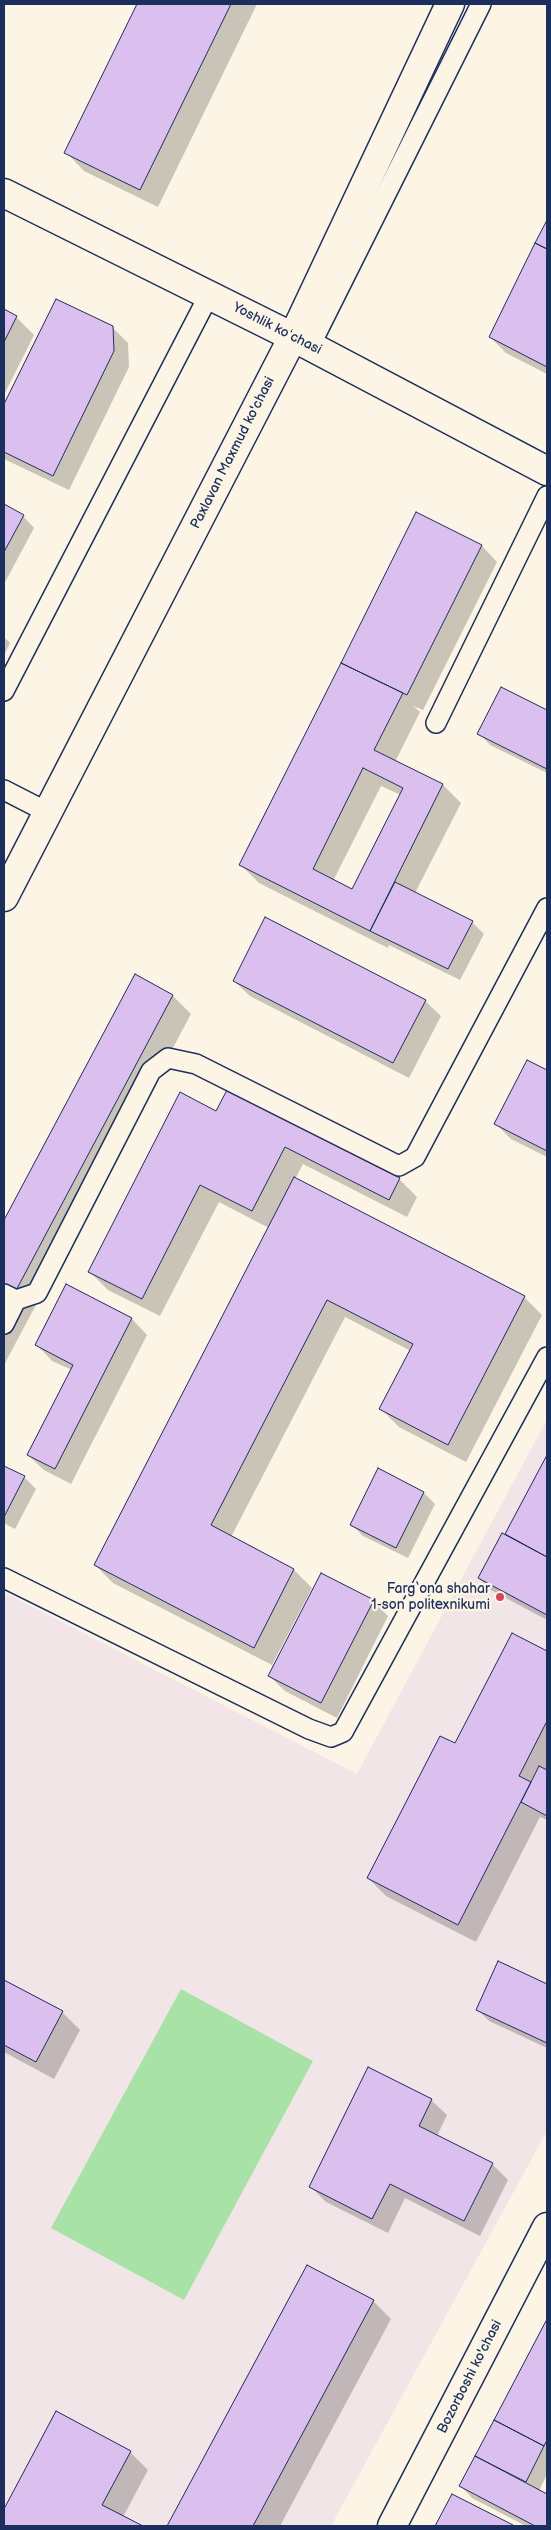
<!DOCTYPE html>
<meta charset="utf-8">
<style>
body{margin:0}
#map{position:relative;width:551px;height:2530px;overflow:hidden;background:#fcf5e5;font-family:"Balsamiq Sans",sans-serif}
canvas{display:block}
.frame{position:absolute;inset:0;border:5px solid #1b2f5e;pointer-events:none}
</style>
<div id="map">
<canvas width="551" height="2530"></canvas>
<div class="frame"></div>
</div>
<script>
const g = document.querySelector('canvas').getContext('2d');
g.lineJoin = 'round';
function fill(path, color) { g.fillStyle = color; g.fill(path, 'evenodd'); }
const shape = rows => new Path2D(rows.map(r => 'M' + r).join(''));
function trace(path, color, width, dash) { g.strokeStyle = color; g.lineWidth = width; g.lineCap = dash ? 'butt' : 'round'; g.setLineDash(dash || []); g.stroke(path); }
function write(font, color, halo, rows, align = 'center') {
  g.font = font + ' "Balsamiq Sans",sans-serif'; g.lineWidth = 4.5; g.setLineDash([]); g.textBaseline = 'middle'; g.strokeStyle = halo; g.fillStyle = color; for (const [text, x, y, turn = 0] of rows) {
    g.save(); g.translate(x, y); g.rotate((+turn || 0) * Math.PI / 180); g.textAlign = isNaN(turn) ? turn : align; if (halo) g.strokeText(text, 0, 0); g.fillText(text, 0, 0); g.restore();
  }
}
fill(shape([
 [547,1419,547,2131,331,2526,4,2526,4,1592,357,1774]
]), '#f2e5e8');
fill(shape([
 [181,1989,313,2061,184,2300,51,2228]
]), '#a9e2a6');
fill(shape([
 [139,4,257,4,158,207,84,171,66,152],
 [547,222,547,374,506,353,490,337],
 [57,300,112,327,128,343,129,367,69,490,4,459,4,407],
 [4,310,16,317,34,335,4,395],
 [4,506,23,516,34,528,4,584],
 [417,514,482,546,497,562,423,710,413,706,420,712,395,762,443,785,461,803,415,893,472,922,484,934,460,980,389,945,388,948,259,883,241,865],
 [381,786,401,795,353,890,333,881],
 [4,637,10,643,4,655],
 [501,688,547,712,547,773,490,745,479,733],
 [135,976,173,996,191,1014,4,1365,4,1222],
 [234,981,425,1001,441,1016,409,1078,250,996],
 [527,1061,547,1071,547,1157,511,1139,496,1124],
 [217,1113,399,1179,417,1197,407,1217,303,1164,295,1179,524,1297,542,1315,466,1462,399,1427,381,1409,411,1351,345,1317,231,1537,294,1570,312,1588,272,1665,113,1583,95,1565,269,1228,219,1202,160,1316,108,1290,90,1272],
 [67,1286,132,1319,147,1335,71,1484,44,1470,28,1455,72,1370,52,1361,37,1345],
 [547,1457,547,1620,491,1590,479,1578,506,1536],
 [4,1467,24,1477,36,1489,15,1529,4,1523],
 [424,1493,435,1504,408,1558,363,1536,351,1524],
 [373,1601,388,1616,337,1718,285,1691,269,1676],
 [512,1634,547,1653,547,1820,540,1817,476,1942,386,1896,368,1878,455,1745],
 [499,1963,547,1986,547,2048,489,2021,477,2009],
 [4,1981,62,2012,80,2030,54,2079,4,2052],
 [431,2100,447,2115,437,2136,492,2164,508,2180,480,2236,405,2198,388,2233,326,2202,311,2187],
 [308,2266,373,2301,391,2319,280,2526,168,2526],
 [547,2322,547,2474,539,2491,547,2495,547,2526,526,2526,472,2498,461,2486],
 [57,2412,130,2452,148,2470,123,2517,141,2526,4,2526,4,2512],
 [452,2495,512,2526,437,2526]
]), '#0003');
const building = shape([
 [137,4,231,4,140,190,64,153,137,4],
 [547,220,547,249,535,243,547,220],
 [535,243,547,249,547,367,489,337,535,243],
 [56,299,113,326,114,351,53,476,4,452,4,404,56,299],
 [4,309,17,316,4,342,4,309],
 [4,504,24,515,4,552,4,504],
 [416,512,482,545,407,695,341,663,416,512],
 [341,663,403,693,374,750,443,784,370,931,239,865,341,663],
 [363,768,403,788,352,889,313,869,363,768],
 [501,687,547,710,547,769,477,734,501,687],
 [395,882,473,921,448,969,370,931,395,882],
 [265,917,426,1000,393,1063,233,981,265,917],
 [135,974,173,995,4,1313,4,1220,135,974],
 [527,1060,547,1070,547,1151,494,1124,527,1060],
 [227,1090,400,1178,389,1200,285,1147,252,1211,200,1185,142,1299,88,1272,180,1092,216,1111,227,1090],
 [294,1177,525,1296,448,1445,379,1409,413,1344,327,1300,211,1525,294,1569,254,1648,94,1565,294,1177],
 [66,1284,132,1318,55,1469,27,1455,73,1365,35,1345,66,1284],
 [547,1455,547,1557,505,1534,547,1455],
 [4,1466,25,1476,4,1517,4,1466],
 [378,1468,424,1492,396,1548,350,1525,378,1468],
 [502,1533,547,1557,547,1615,478,1578,502,1533],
 [321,1573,374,1600,321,1703,268,1676,321,1573],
 [512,1633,547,1651,547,1721,519,1776,531,1782,458,1925,367,1878,440,1736,455,1743,512,1633],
 [539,1766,547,1770,547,1816,521,1802,539,1766],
 [498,1961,547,1984,547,2043,476,2010,498,1961],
 [4,1980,63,2011,36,2062,4,2045,4,1980],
 [368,2067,432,2099,419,2126,493,2163,464,2221,390,2184,372,2219,309,2187,368,2067],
 [307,2265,374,2300,253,2526,167,2526,307,2265],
 [547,2319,547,2440,544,2446,494,2420,547,2319],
 [56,2411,131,2451,102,2505,143,2526,4,2526,4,2509,56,2411],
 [494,2420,544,2446,526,2482,475,2456,494,2420],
 [475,2456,547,2494,547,2526,535,2526,459,2486,475,2456],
 [452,2494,513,2525,513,2526,435,2526,452,2494]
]);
fill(building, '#dbbfee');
trace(building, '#1b2f5e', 1);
const service = shape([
 [310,346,481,4],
 [4,691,209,295],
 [436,723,547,496],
 [4,790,47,812],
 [4,1294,16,1300,37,1293,151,1071,168,1058,196,1064,399,1166,415,1157,547,908],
 [4,1324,16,1300],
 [4,1578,309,1729,331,1737,343,1732,547,1357]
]);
const minor = shape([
 [4,897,293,337,450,4],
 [392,2526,547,2227]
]);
const tertiary = shape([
 [4,193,293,337,547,471]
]);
trace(service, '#1b2f5e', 22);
trace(minor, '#1b2f5e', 31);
trace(tertiary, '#1b2f5e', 31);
trace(service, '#fcf5e5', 19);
trace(minor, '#fcf5e5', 28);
trace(tertiary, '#fcf5e5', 28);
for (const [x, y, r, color] of [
 [500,1597,5,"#d1495b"]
]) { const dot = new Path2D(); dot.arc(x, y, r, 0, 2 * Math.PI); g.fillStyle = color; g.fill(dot); trace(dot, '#fcf5e5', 2); }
write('14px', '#1b2f5e', '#fcf5e5', [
 ["Yoshlik koʻchasi",277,329,27],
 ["Paxlavan Maxmud ko'chasi",233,453,-63],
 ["Bozorboshi ko'chasi",470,2377,-63]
]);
write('14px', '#1b2f5e', '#fcf5e5', [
 ["Farg‘ona shahar",490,1589],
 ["1-son politexnikumi",490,1605]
], 'right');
</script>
